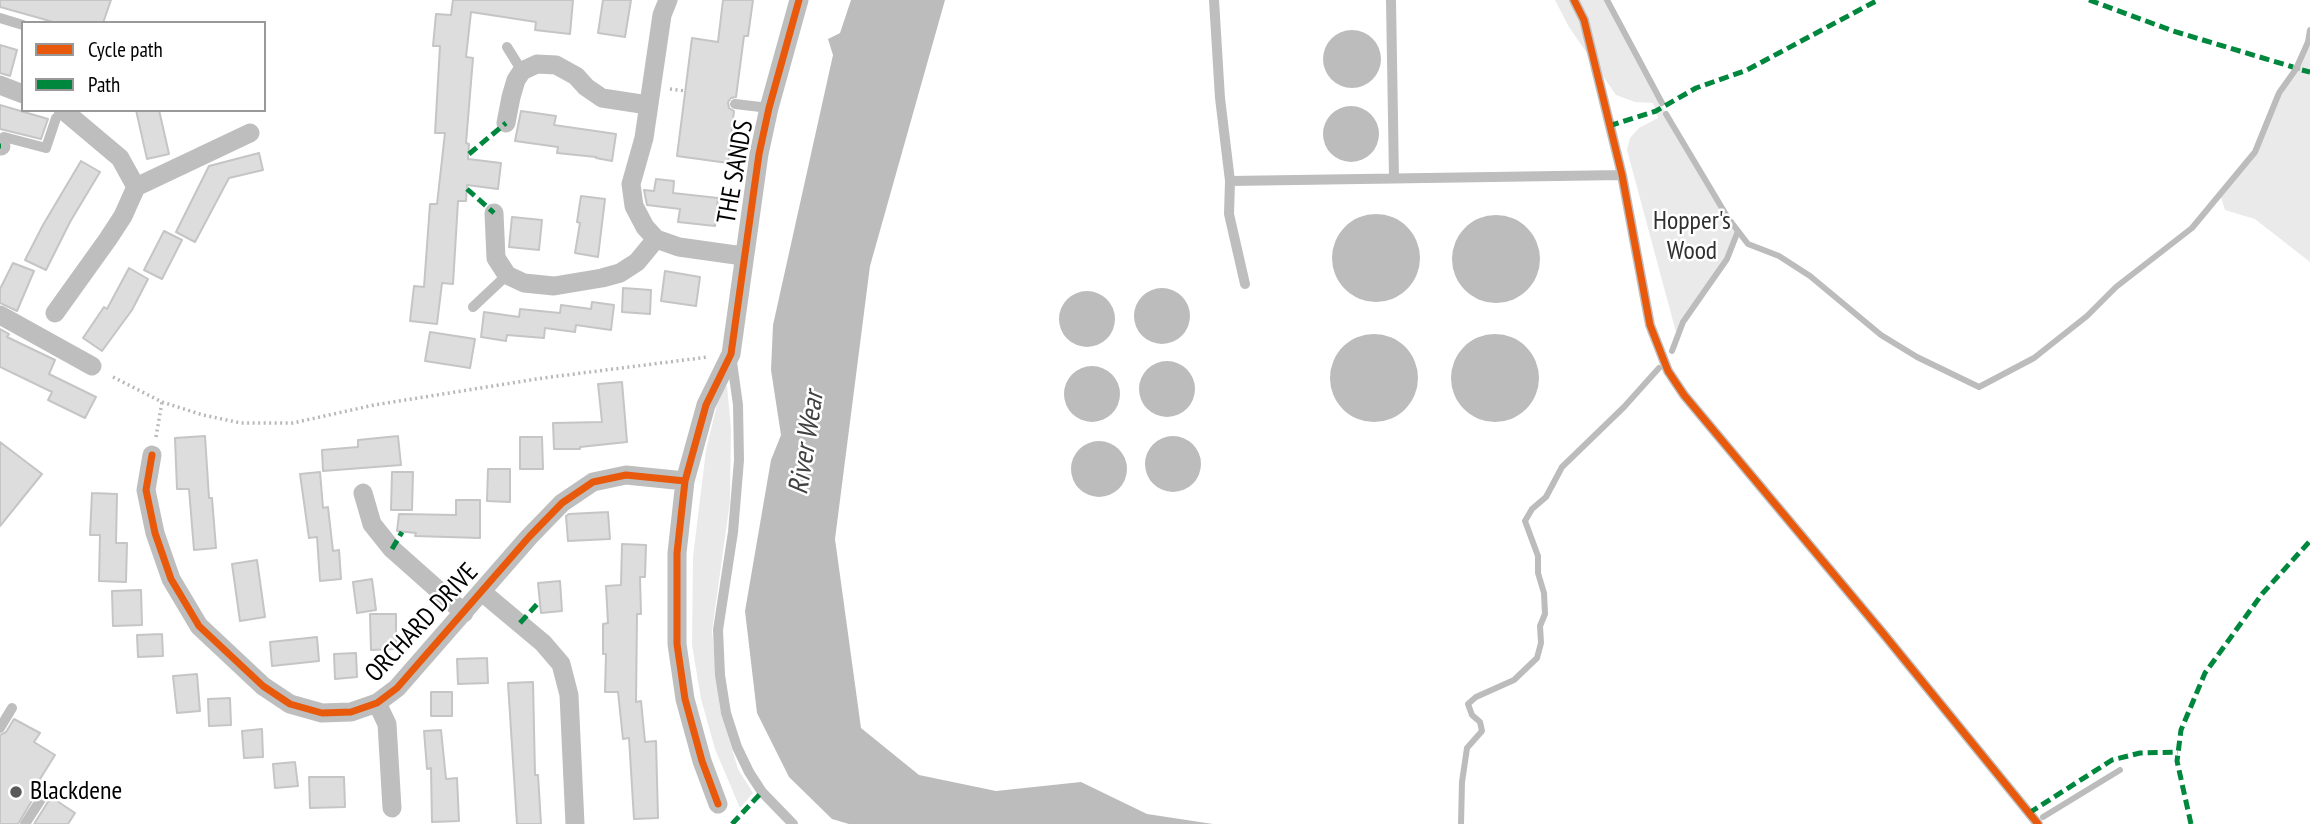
<!DOCTYPE html>
<style>
body{margin:0}
#map{position:relative;width:2310px;height:824px;overflow:hidden;background:#fff;font-family:"PT Sans Narrow",sans-serif}
canvas{display:block}
.legend{position:absolute;left:21px;top:21px;width:245px;height:91px;box-sizing:border-box;background:#fff;border:2px solid #999;margin:0;padding:9px 12px;list-style:none;font-size:21px;color:#000}
.legend li{display:flex;align-items:center;gap:14px;height:35px}
.legend b{width:35px;border:2px solid #999}
</style>
<div id="map">
<canvas width="2310" height="824"></canvas>
<ul class="legend">
<li><b style="height:9px;background:#e8590c"></b>Cycle path</li>
<li><b style="height:9px;background:#00873e"></b>Path</li>
</ul>
</div>
<script>
const g = document.querySelector('canvas').getContext('2d');
g.lineJoin = 'round';
function fill(path, color) { g.fillStyle = color; g.fill(path, 'evenodd'); }
const shape = rows => new Path2D(rows.map(r => 'M' + r).join(''));
function trace(path, color, width, dash) { g.strokeStyle = color; g.lineWidth = width; g.lineCap = dash ? 'butt' : 'round'; g.setLineDash(dash || []); g.stroke(path); }
function write(font, color, halo, rows, align = 'center') {
  g.font = font + ' "PT Sans Narrow",sans-serif'; g.lineWidth = 5; g.setLineDash([]); g.textBaseline = 'middle'; g.strokeStyle = halo; g.fillStyle = color; for (const [text, x, y, turn = 0] of rows) {
    g.save(); g.translate(x, y); g.rotate((+turn || 0) * Math.PI / 180); g.textAlign = isNaN(turn) ? turn : align; if (halo) g.strokeText(text, 0, 0); g.fillText(text, 0, 0); g.restore();
  }
}
fill(shape([
 [1555,0,1607,0,1666,114,1696,167,1738,231,1727,259,1683,322,1677,336,1627,150,1630,138,1639,128,1658,118,1656,111,1653,103,1635,102,1616,95,1569,27],
 [2310,30,2310,262,2255,219,2225,210,2219,191,2255,152,2279,93,2296,69,2308,42],
 [727,386,731,428,730,501,712,631,720,709,738,769,753,793,740,808,715,749,701,699,692,645,693,557,706,450,721,388]
]), '#eaeaea');
fill(shape([
 [851,0,945,0,870,266,835,539,861,728,919,775,996,791,1081,782,1147,814,1213,824,849,824,832,819,789,777,757,713,745,611,771,460,781,435,771,370,773,325,833,55,828,39,840,33],
 '1323 59a29 29 0 1 1 58 0a29 29 0 1 1-58 0Z',
 '1323 134a28 28 0 1 1 56 0a28 28 0 1 1-56 0Z',
 '1332 258a44 44 0 1 1 88 0a44 44 0 1 1-88 0Z',
 '1452 259a44 44 0 1 1 88 0a44 44 0 1 1-88 0Z',
 '1134 316a28 28 0 1 1 56 0a28 28 0 1 1-56 0Z',
 '1059 319a28 28 0 1 1 56 0a28 28 0 1 1-56 0Z',
 '1330 378a44 44 0 1 1 88 0a44 44 0 1 1-88 0Z',
 '1451 378a44 44 0 1 1 88 0a44 44 0 1 1-88 0Z',
 '1139 389a28 28 0 1 1 56 0a28 28 0 1 1-56 0Z',
 '1064 394a28 28 0 1 1 56 0a28 28 0 1 1-56 0Z',
 '1145 464a28 28 0 1 1 56 0a28 28 0 1 1-56 0Z',
 '1071 469a28 28 0 1 1 56 0a28 28 0 1 1-56 0Z'
]), '#bcbcbc');
trace(shape([
 [1607,0,1662,103],
 [1666,114,1728,218,1748,244,1779,256,1810,276,1881,335,1917,357,1979,387,2034,358,2087,316,2116,287,2192,228,2255,152,2279,93,2296,69,2308,42,2310,30],
 [1672,351,1683,322,1727,259,1738,231],
 [2043,817,2120,770],
 [1461,824,1462,782,1467,748,1482,731,1480,722,1472,715,1468,704,1476,697,1514,680,1537,658,1541,643,1540,626,1545,614,1544,593,1538,573,1538,556,1525,521,1532,509,1546,497,1562,467,1624,407,1659,368]
]), '#bcbcbc', 6);
const building = shape([
 [0,0,111,0,103,23,57,23,0,7,0,0],
 [453,0,573,0,570,34,535,30,536,22,471,12,466,57,473,58,466,143,469,144,468,159,501,163,498,189,467,185,466,201,458,201,453,284,442,283,437,324,410,321,414,286,424,287,430,204,437,204,445,133,435,133,440,46,433,46,436,14,451,15,453,0],
 [603,0,631,0,625,37,598,33,603,0],
 [723,0,753,0,748,36,744,36,736,97,731,98,728,102,729,108,734,111,728,163,677,156,692,38,718,42,723,0],
 [0,45,17,50,10,76,0,73,0,45],
 [0,105,48,119,41,139,0,129,0,105],
 [136,110,159,110,169,154,147,159,136,110],
 [521,111,556,116,554,125,616,134,612,161,596,158,596,157,557,153,558,147,515,141,521,111],
 [259,153,263,170,229,178,195,242,176,232,209,166,259,153],
 [81,161,100,172,70,222,46,270,25,260,43,225,81,161],
 [656,179,674,181,673,193,718,198,715,226,678,222,680,209,647,205,644,190,654,191,656,179],
 [581,196,605,199,598,257,575,253,580,223,577,222,581,196],
 [512,217,542,220,539,250,509,247,512,217],
 [164,231,182,240,162,279,144,270,164,231],
 [13,263,34,271,17,311,0,303,0,289,13,263],
 [129,268,148,279,132,310,102,351,83,338,104,307,107,309,129,268],
 [665,271,700,277,696,306,661,301,665,271],
 [623,288,651,290,650,314,622,312,623,288],
 [592,302,614,305,611,330,576,325,575,332,545,328,544,338,507,335,506,341,481,337,484,312,519,317,520,309,560,313,561,305,591,309,592,302],
 [0,329,9,334,7,337,55,360,49,374,96,397,85,418,48,400,52,392,0,367,0,329],
 [430,332,475,339,470,368,425,361,430,332],
 [622,382,627,442,580,447,580,449,554,449,553,423,602,422,598,384,622,382],
 [205,436,209,498,212,498,216,548,194,550,189,489,177,489,175,438,205,436],
 [398,436,401,465,323,471,322,450,358,447,358,440,398,436],
 [520,437,542,437,543,469,520,469,520,437],
 [0,442,42,474,0,526,0,442],
 [488,469,510,469,510,502,487,501,488,469],
 [320,472,323,508,328,507,333,551,339,550,341,579,320,581,317,537,309,538,300,474,320,472],
 [392,472,413,472,412,510,391,510,392,472],
 [92,493,117,494,116,543,127,543,126,582,99,581,100,535,90,535,92,493],
 [456,500,480,500,480,538,415,536,416,533,397,531,399,514,456,515,456,500],
 [608,512,610,539,568,541,566,516,569,514,608,512],
 [622,544,646,545,645,577,640,577,641,614,637,614,636,702,641,701,645,742,656,741,658,818,634,819,629,738,623,739,618,692,605,692,606,654,603,654,603,624,608,623,606,586,621,585,622,544],
 [257,560,265,617,240,621,232,564,257,560],
 [372,579,376,610,357,613,353,582,372,579],
 [560,581,562,611,541,613,538,583,560,581],
 [141,590,142,625,113,626,112,591,141,590],
 [370,614,396,614,396,649,371,650,370,614],
 [162,634,163,656,138,657,137,635,162,634],
 [317,637,319,661,272,666,270,642,317,637],
 [356,653,357,677,335,679,334,654,356,653],
 [487,658,488,683,458,684,457,659,487,658],
 [197,674,200,711,177,713,173,676,197,674],
 [533,682,535,775,538,775,541,824,517,824,508,683,533,682],
 [431,692,452,692,452,716,431,716,431,692],
 [230,698,231,725,209,726,208,699,230,698],
 [14,719,40,733,34,742,55,755,35,787,39,789,18,824,0,824,0,735,6,732,14,719],
 [262,729,263,757,244,758,242,731,262,729],
 [441,730,446,779,457,778,459,821,432,822,431,768,427,769,424,731,441,730],
 [295,762,298,786,275,788,273,764,295,762],
 [309,777,344,777,345,807,310,808,309,777],
 [51,797,75,813,68,824,34,824,51,797]
]);
fill(building, '#ddd');
trace(building, '#c5c5c5', 2);
trace(shape([
 [2293,67,2302,70],
 [670,89,686,91],
 [113,377,162,402,203,415,241,423,293,423,374,405,543,378,708,357],
 [156,437,162,402]
]), '#b8b8b8', 3.5, [2, 3.5]);
trace(shape([
 [1214,0,1220,98,1230,181,1229,214,1245,284],
 [1391,0,1394,178],
 [1574,0,1584,20,1622,175,1650,325,1668,371,1684,395,1882,632,2038,824],
 [0,18,23,25],
 [507,47,522,71],
 [735,104,769,108],
 [1,146,4,137,46,148,56,118],
 [1230,181,1622,175],
 [473,307,507,275],
 [732,362,738,405,739,460,733,532,718,630,720,675,726,713,737,747,749,772,762,792,793,824],
 [0,728,12,708],
 [25,824,47,790]
]), '#bebebe', 10);
trace(shape([
 [668,0,662,15,644,138,631,184,634,206,645,227,656,239,679,247,743,256],
 [0,85,23,94],
 [506,123,511,97,516,80,522,71,537,64,556,65,576,76,586,87,602,98,648,105],
 [0,146,1,146],
 [136,187,250,133],
 [494,213,496,258,507,275,524,283,554,286,602,278,620,273,637,262,656,239],
 [55,313,108,239,123,216,136,187,120,158,63,110],
 [0,315,92,366],
 [152,455,146,490,155,533,171,579,199,626,263,686,290,704,322,713,351,712,377,703,397,688,529,537,562,503,593,482,626,475,685,481],
 [363,493,372,524,392,549,464,613],
 [482,592,543,643,561,664,569,695,575,824],
 [377,703,387,724,392,808],
 [718,804,702,761,685,699,677,644,677,553,685,481,706,405,731,354,759,154,769,108,799,0]
]), '#bebebe', 19);
trace(shape([
 [2089,0,2173,31,2293,67],
 [2302,70,2310,72],
 [1609,126,1656,111,1696,88,1747,70,1878,0],
 [0,146,1,146],
 [469,154,506,123],
 [467,189,494,213],
 [392,549,402,532],
 [520,623,540,601],
 [2029,813,2112,760,2140,753,2178,752],
 [732,824,762,792],
 [2191,824,2177,761,2181,730,2205,673,2262,594,2310,541]
]), '#00873e', 5, [10, 5]);
trace(shape([
 [1574,0,1584,20,1622,175,1650,325,1668,371,1684,395,1882,632,2038,824],
 [152,455,146,490,155,533,171,579,199,626,263,686,290,704,322,713,351,712,377,703,397,688,529,537,562,503,593,482,626,475,685,481],
 [718,804,702,761,685,699,677,644,677,553,685,481,706,405,731,354,759,154,769,108,799,0]
]), '#e8590c', 7);
for (const [x, y, r, color] of [
 [16,792,7,"#595959"]
]) { const dot = new Path2D(); dot.arc(x, y, r, 0, 2 * Math.PI); g.fillStyle = color; g.fill(dot); trace(dot, '#fff', 2.5); }
write('26px', '#000', '#fff', [
 ["THE SANDS",736,172,-80],
 ["ORCHARD DRIVE",422,623,-47]
]);
write('26px', '#303030', '#fff', [
 ["Hopper's",1692,222],
 ["Wood",1692,252]
]);
write('26px', '#000', '#fff', [
 ["Blackdene",30,792]
], 'left');
write('italic 28px', '#414141', '#fff', [
 ["River Wear",807,443,-81]
]);
</script>
